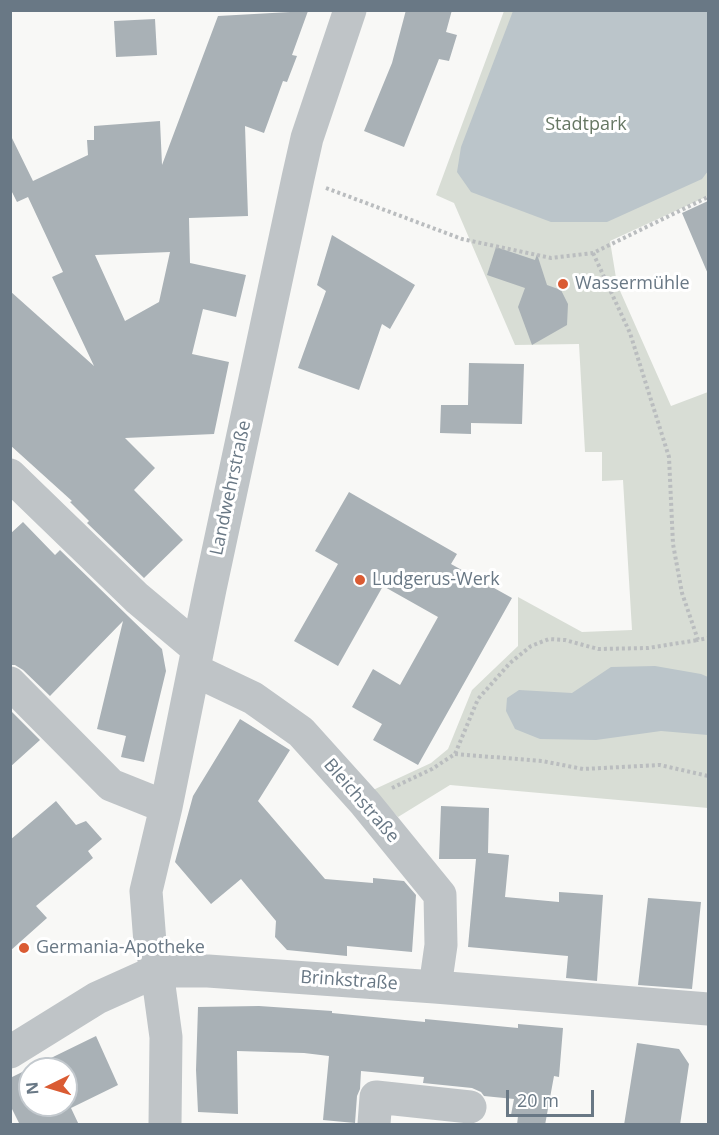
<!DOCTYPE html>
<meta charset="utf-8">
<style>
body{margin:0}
#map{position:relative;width:719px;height:1135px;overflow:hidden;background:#f8f8f6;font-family:"Open Sans",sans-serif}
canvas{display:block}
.frame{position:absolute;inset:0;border:12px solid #697885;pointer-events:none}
.north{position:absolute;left:18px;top:1057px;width:60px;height:60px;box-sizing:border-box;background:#fff;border:2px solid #c3c9ce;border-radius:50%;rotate:265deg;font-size:16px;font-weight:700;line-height:24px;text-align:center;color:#697885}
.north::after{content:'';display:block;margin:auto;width:21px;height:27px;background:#da5b33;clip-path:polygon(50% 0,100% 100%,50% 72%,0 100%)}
.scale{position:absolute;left:506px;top:1090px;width:88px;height:27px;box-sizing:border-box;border:3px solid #697885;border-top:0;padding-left:8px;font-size:18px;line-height:21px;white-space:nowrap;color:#697885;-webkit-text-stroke:4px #fff;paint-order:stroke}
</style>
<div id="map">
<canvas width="719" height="1135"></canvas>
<div class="frame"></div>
<div class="north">N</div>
<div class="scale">20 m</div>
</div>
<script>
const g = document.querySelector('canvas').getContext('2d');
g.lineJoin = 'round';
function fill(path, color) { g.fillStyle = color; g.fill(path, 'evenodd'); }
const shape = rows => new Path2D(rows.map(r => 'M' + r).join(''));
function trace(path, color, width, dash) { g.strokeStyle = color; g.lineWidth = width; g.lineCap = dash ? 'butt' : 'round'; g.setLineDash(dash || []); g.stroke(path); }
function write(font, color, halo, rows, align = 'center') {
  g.font = font + ' "Open Sans",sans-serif'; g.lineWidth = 6; g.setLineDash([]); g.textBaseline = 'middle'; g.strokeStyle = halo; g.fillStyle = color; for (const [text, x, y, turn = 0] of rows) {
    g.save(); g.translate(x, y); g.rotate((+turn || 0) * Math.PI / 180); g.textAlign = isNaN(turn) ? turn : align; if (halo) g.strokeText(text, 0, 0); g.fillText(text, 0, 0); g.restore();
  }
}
fill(shape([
 [504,11,708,11,708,196,610,241,617,284,671,406,708,392,708,808,450,785,398,817,373,790,431,763,448,749,472,690,518,646,518,597,582,632,632,630,623,480,602,481,602,452,585,452,579,344,515,345,454,203,436,195]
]), '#d8ddd5');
fill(shape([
 [513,11,708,11,708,171,702,179,607,222,551,222,471,192,457,172,461,147],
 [655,666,701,674,708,677,708,735,661,731,596,740,540,739,515,729,506,711,507,698,519,690,572,693,611,667]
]), '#bbc5ca');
fill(shape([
 [406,10,452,10,446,32,457,35,449,61,439,59,404,147,364,131,392,63],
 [308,11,292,55,297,56,287,82,283,81,264,133,245,126,248,216,189,218,190,263,246,275,236,317,203,309,192,354,229,362,214,434,125,438,155,468,134,490,183,540,144,578,87,523,89,521,70,502,72,501,10,445,10,291,94,366,52,277,63,272,28,197,17,202,10,188,10,134,33,181,88,155,87,140,94,140,94,126,160,121,162,165,218,16],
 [170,252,159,302,125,321,95,255],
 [155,19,157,55,116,57,114,21],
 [708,201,708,274,682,213],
 [332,235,415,285,390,329,382,324,359,390,298,368,326,291,317,285],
 [496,247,535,260,537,254,547,285,561,290,568,304,567,325,532,345,518,307,525,288,487,275],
 [469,363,524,364,522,424,471,423,471,434,440,433,441,405,468,405],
 [349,492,457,554,451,564,512,598,418,765,373,740,382,724,352,707,373,669,400,685,438,617,383,586,338,666,294,641,338,564,315,551],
 [23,522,55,555,60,550,162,649,166,671,144,762,121,757,126,736,97,729,123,621,50,696,23,670,15,665,10,665,10,534],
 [10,710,40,740,10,767],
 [240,719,290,750,258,801,325,879,373,883,373,878,404,881,416,895,412,952,347,946,347,956,287,950,275,937,276,921,241,879,211,904,175,862,193,796],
 [56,801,76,825,86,821,102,839,88,851,93,858,36,906,47,918,10,951,10,840],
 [441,806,489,808,488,853,509,855,505,897,559,902,559,892,603,895,597,981,566,978,568,956,468,947,476,859,439,859],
 [648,898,701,902,692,989,638,985],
 [259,1006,332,1011,332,1013,425,1022,425,1019,518,1028,518,1024,563,1028,559,1077,554,1076,545,1125,517,1125,518,1116,511,1115,514,1099,484,1096,481,1092,472,1088,423,1083,424,1077,361,1071,360,1089,357,1096,355,1123,323,1120,329,1056,304,1053,237,1051,238,1114,198,1112,196,1070,198,1007],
 [96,1036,118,1085,71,1108,79,1125,20,1125,10,1105,10,1078],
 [30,1069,66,1069,66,1105,30,1105],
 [637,1043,679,1049,689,1064,680,1125,624,1125]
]), '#a9b1b6');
trace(shape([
 [326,188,462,239,551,258,593,253,708,197],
 [593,253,630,333,669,457,673,544,682,593,698,640,708,638],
 [455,754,542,761,583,769,660,765,708,776],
 [392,788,432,769,455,754,478,699,510,663,531,646,549,639,565,640,598,649,648,648,698,640]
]), '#babdbf', 4, [3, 3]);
trace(shape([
 [10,475,137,598,198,649],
 [194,670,253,698,301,732,365,803,440,895,441,945,435,987],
 [10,683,111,785,166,807],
 [10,1052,97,998,157,971,208,971,435,987,708,1009],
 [165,1124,166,1037,157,971,150,943,146,891,166,807,210,589,298,178,307,138,350,10],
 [374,1124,376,1097,470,1107]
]), '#bfc4c7', 33);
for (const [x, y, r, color] of [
 [563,284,6,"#da5b33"],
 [360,580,6,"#da5b33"],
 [24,948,6,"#da5b33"]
]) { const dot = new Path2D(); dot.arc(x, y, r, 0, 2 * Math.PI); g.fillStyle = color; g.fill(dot); trace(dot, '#fff', 2); }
write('18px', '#667763', '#fff', [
 ["Stadtpark",586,125]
]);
write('18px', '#697885', '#fff', [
 ["Wassermühle",575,284],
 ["Ludgerus-Werk",372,580],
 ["Germania-Apotheke",36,948]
], 'left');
write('18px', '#697885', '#fff', [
 ["Landwehrstraße",231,488,-78],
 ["Bleichstraße",361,801,49],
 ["Brinkstraße",349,981,4]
]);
</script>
